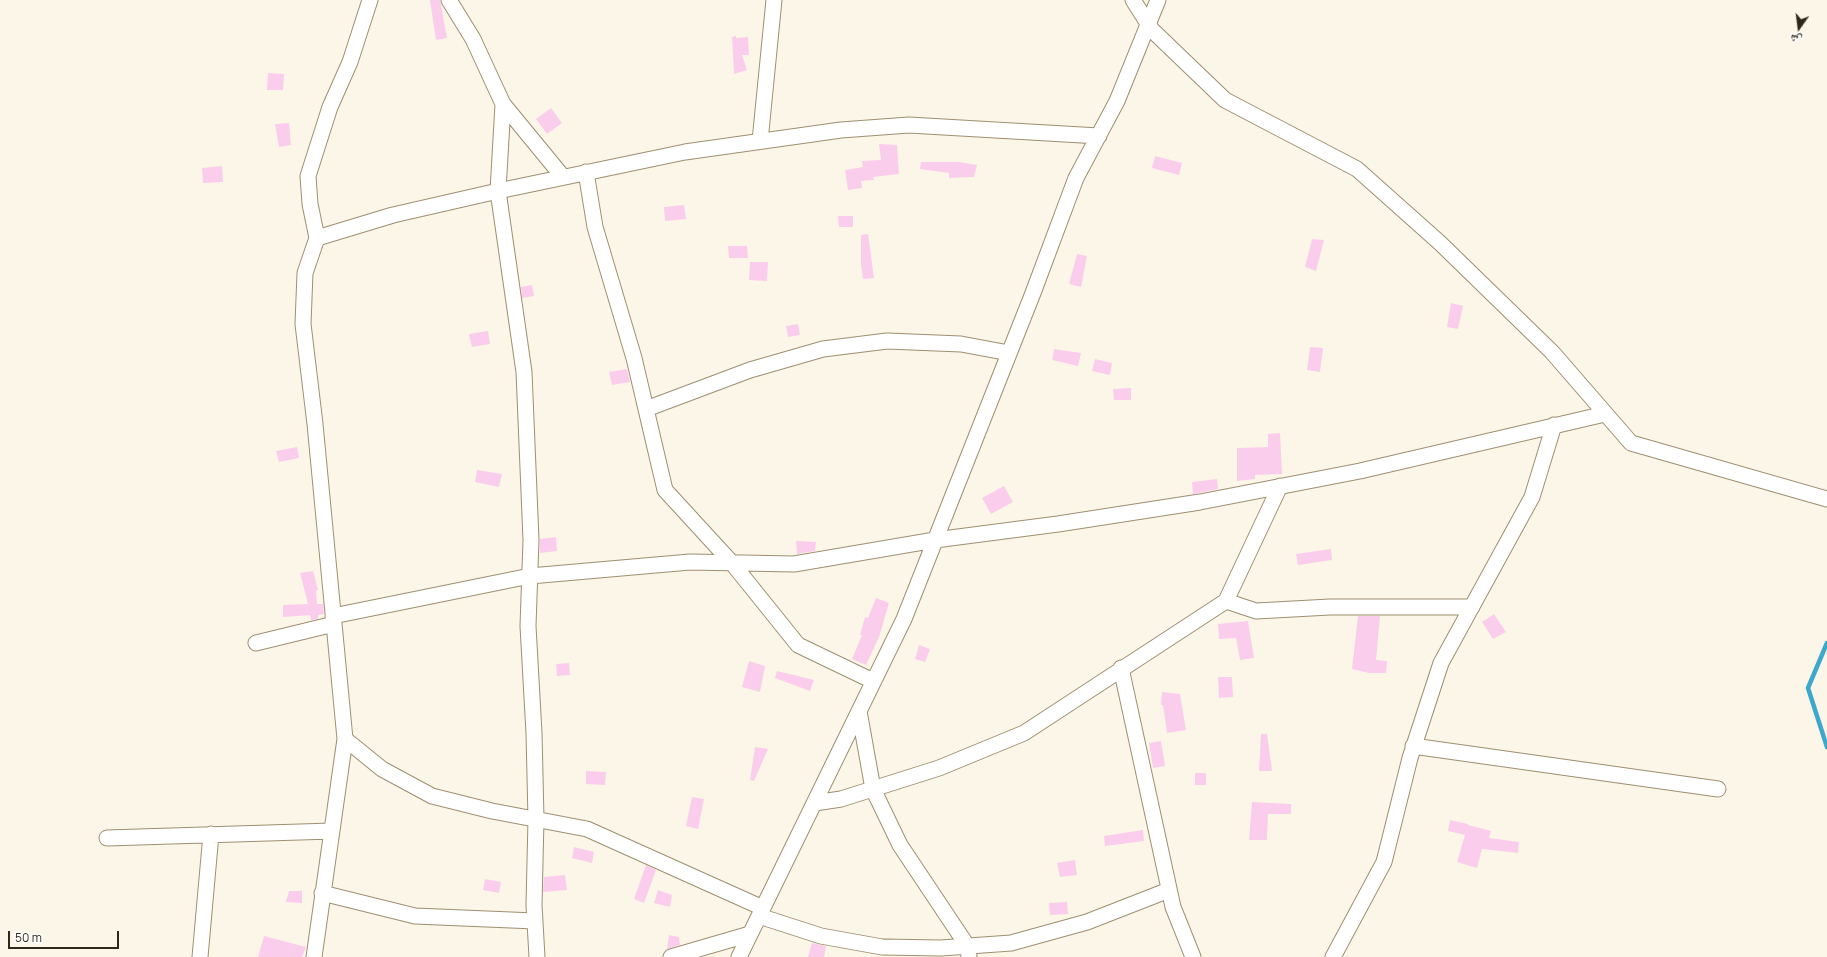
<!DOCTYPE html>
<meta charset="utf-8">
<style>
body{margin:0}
#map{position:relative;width:1827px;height:957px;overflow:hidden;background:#fcf6e8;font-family:Manrope,"Noto Naskh Arabic",sans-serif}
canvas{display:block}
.north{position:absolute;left:1779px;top:8px;width:40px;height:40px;-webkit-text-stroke:3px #fff;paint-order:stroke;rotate:194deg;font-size:11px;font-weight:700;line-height:16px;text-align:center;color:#2e281b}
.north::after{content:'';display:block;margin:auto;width:14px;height:18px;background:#2e281b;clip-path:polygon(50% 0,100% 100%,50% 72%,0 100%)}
.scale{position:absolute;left:8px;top:931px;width:111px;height:18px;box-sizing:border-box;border:2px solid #2e281b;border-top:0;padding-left:5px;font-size:12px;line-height:14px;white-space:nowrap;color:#2e281b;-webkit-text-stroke:3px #fff;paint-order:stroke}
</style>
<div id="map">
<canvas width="1827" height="957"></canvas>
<div class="north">ش</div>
<div class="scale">50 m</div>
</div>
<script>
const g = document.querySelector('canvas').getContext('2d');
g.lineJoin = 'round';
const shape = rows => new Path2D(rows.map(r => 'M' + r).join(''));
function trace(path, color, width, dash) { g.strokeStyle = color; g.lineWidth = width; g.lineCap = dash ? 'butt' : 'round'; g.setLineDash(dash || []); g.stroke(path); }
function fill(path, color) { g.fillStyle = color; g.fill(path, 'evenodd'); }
trace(shape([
 [1827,643,1808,688,1827,747]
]), '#3da8ce', 4.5);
fill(shape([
 [430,0,440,0,447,38,436,40],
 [736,36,736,38,748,37,749,55,742,55,747,70,734,74,732,37],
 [268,73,284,74,283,90,267,90],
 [551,108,562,123,547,134,536,119],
 [289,123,291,145,279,147,275,124],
 [879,144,897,145,899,174,873,177,874,180,861,181,862,188,848,190,845,170,863,167,862,161,881,160],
 [1155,156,1182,163,1179,175,1152,168],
 [921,162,959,162,977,165,974,177,949,178,949,173,920,169],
 [222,166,223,182,203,183,202,168],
 [684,205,686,219,665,221,664,207],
 [838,216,853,216,853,227,839,227],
 [868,234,874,278,863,279,861,265,861,235],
 [1312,239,1324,240,1316,271,1305,267],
 [728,246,747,246,748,258,729,258],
 [1077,254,1087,256,1081,287,1069,284],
 [750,262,768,262,767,281,749,280],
 [532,285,534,296,522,298,521,287],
 [1451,303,1463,306,1458,329,1447,327],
 [798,324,800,335,788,337,786,326],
 [488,331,490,344,472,347,469,334],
 [1310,347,1323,348,1320,372,1307,370],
 [1054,349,1081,353,1078,366,1052,360],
 [1095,359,1112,363,1110,375,1092,371],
 [627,369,630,382,612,385,609,372],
 [1131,388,1131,400,1114,400,1113,389],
 [1280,433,1282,474,1255,475,1255,479,1237,481,1237,448,1268,447,1268,434],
 [297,447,299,458,279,462,276,451],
 [477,470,502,474,499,487,475,482],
 [1217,479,1218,489,1193,494,1192,482],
 [1004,486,1013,502,991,514,982,498],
 [556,537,557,551,540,553,540,539],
 [796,541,816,542,815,551,797,554],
 [1331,549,1332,560,1298,565,1296,554],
 [313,571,318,590,316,591,317,604,323,604,324,614,318,615,318,619,311,620,310,615,283,617,283,605,308,604,300,573],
 [876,598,889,603,879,637,866,665,852,659,862,635,860,635,865,617,868,618],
 [1494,614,1506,632,1493,639,1482,622],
 [1358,616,1380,616,1376,660,1387,661,1386,673,1369,673,1352,669],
 [1248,621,1254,658,1240,660,1236,638,1219,639,1218,624],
 [919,645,930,649,925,662,915,659],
 [749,661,765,666,760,692,742,687],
 [569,663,570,675,557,676,556,664],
 [777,671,814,680,810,691,775,678],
 [1218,677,1232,677,1233,697,1219,698],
 [1162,692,1180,694,1186,730,1167,733,1163,705,1161,705],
 [1261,734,1267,734,1272,771,1259,771],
 [1161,741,1165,766,1153,768,1149,743],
 [755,747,768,749,754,781,750,780],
 [586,771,606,772,605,785,586,784],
 [1195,773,1206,773,1206,785,1195,785],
 [692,797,704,799,698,829,686,826],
 [1252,802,1291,804,1291,814,1268,814,1267,840,1249,840],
 [1450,820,1468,824,1468,828,1468,825,1491,831,1489,838,1519,842,1518,853,1482,849,1477,868,1457,862,1465,835,1448,831],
 [1143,830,1144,841,1105,846,1104,836],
 [574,847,594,852,592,863,572,858],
 [1075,860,1077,875,1060,877,1057,863],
 [646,865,656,870,644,903,634,899],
 [565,875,567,890,543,892,544,877],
 [485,879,501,882,499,893,483,890],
 [658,890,672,895,670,907,654,903],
 [289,891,302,891,302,903,286,902],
 [1067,902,1068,914,1050,915,1049,903],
 [669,935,679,937,680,945,667,949],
 [264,936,306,947,302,957,258,957],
 [812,943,826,946,824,957,808,957]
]), '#fbcded');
const street = shape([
 [449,0,473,39,503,104,498,191,524,372,531,540,528,626,534,733,536,819,534,905,537,957],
 [1133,0,1152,30,1225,100,1357,169,1440,243,1552,352,1631,443,1827,499],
 [503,104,563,177],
 [760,141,774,0],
 [586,172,595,227,634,358,665,490,732,563,798,645,873,681],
 [317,238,393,215,498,191,685,152,841,130,909,125,1099,136],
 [646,409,750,370,823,349,887,341,961,344,1009,353],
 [1226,601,1256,611,1330,607,1472,607],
 [333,616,530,576,690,562,794,564,935,540,1058,524,1200,502,1360,471,1605,414],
 [256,643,334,624],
 [1121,668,1173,907,1193,957],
 [859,711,873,789,900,845,968,947,969,957],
 [345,739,382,769,432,796,492,811,587,829,763,908],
 [1413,746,1718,789],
 [815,803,841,799,939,768,1024,733,1226,601,1280,486],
 [107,838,332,831],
 [322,893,415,916,535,921],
 [759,916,821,936,882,947,941,948,1011,943,1087,922,1169,890],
 [200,957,211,834],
 [314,957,345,739,315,424,303,324,305,273,317,238,310,204,308,176,330,107,350,62,370,0],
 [671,957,750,934],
 [739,957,904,619,1033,293,1076,178,1117,101,1158,0],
 [1333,957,1384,862,1410,758,1441,663,1532,497,1554,425]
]);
trace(street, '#9e8f70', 17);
trace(street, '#fff', 15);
</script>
